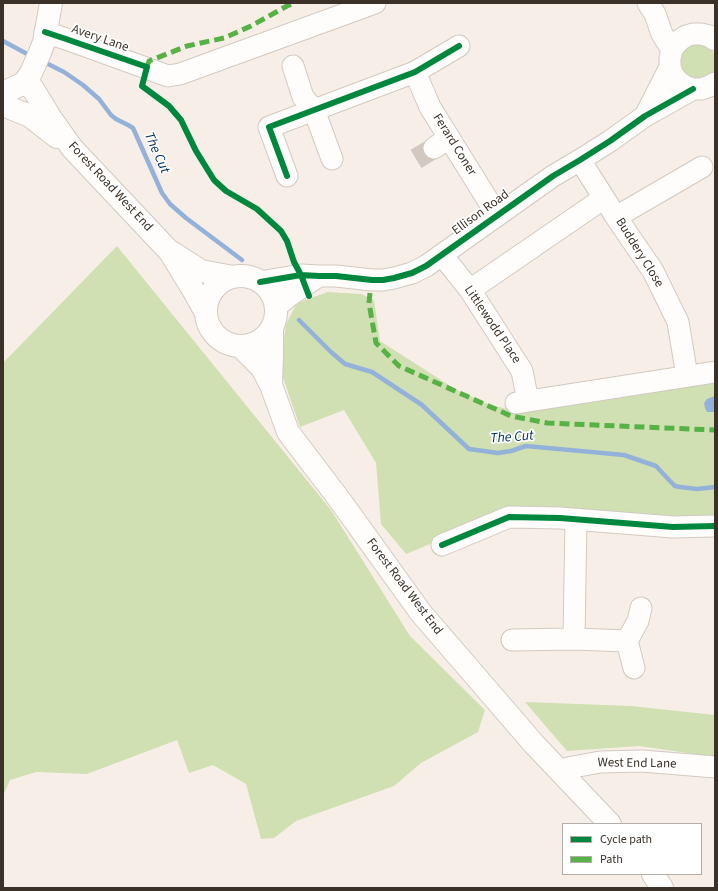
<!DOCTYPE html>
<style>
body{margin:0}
#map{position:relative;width:718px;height:891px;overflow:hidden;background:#f7efe7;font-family:"Source Sans 3",sans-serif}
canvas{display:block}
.frame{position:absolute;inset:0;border:4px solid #3b3128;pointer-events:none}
.legend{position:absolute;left:562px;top:823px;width:140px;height:52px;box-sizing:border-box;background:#fff;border:1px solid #b1ada9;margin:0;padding:5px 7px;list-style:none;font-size:12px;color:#3b3128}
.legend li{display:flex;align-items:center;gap:8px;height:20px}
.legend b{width:20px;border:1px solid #b1ada9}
</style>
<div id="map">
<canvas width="718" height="891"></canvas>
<div class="frame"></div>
<ul class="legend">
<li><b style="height:5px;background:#00873e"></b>Cycle path</li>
<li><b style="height:5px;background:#57b245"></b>Path</li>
</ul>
</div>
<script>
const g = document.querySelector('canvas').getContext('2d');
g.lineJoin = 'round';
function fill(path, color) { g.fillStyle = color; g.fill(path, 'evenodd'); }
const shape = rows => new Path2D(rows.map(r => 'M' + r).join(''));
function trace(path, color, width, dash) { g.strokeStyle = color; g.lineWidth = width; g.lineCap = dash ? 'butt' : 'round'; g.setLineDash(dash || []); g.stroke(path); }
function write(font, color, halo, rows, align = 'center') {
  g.font = font + ' "Source Sans 3",sans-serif'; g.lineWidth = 3.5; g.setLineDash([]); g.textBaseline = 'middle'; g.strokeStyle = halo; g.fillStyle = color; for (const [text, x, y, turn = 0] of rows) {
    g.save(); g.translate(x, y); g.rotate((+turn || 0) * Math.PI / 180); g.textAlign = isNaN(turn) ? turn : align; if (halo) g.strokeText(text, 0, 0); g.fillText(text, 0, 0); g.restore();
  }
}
fill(shape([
 '680 62a18 18 0 1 1 36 0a18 18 0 1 1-36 0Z',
 [117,246,331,510,410,636,485,710,478,732,421,763,394,786,296,821,274,838,261,839,246,784,213,765,189,773,177,740,87,774,36,772,10,780,3,796,3,363],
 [328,292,361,294,374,300,380,341,455,389,490,405,521,412,715,380,715,518,674,519,513,510,406,554,381,524,376,463,344,410,300,427,280,369,286,324,297,303],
 [525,702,631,706,715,715,715,757,639,746,567,751]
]), '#d0e0b3');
fill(shape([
 [715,396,715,412,707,412,705,408,704,403,707,399]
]), '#94b1da');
trace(shape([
 [3,41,31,56],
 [42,61,64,72,83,85,99,99,111,115,116,119,128,125,133,128,162,193,170,204,186,218,242,260],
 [299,320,331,352,345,364,372,372,422,405,469,449,498,453,511,451,526,446,624,455,656,466,669,480,675,486,680,487,697,489,715,487]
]), '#94b1da', 4.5);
trace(shape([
 [416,159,434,148]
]), '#d1c9c1', 21, [21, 10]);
const minor = shape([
 [648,3,655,14,662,34,672,50],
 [45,32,66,39,168,76,180,74,375,3],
 [715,40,709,36,701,34,693,34,686,36,680,40,675,45,672,50,670,58,670,67,673,75,678,81,685,86,693,89,701,89,710,86,715,83],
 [293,66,303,97,314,110,332,159],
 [415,72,430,107,497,215],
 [645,116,670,67],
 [434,148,449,138],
 [580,160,616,217,653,271,678,322,687,376],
 [287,176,269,127,415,72,459,46],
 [616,217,702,167],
 [442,255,470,290,522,371,528,401],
 [260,282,301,275,319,276,336,276,372,280,383,280,394,278,412,273,426,266,553,176,580,160,610,141,645,116,693,89],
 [470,290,604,198],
 [276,307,289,296,319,276],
 [516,403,715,372],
 [442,545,509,517,560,518,673,527,715,526],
 [574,639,576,519],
 [512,640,574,639,627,641],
 [634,668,627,641,638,621,641,608],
 [561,773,568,768,600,762,642,761,715,767]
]);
const major = shape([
 [24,83,33,89,50,117,72,148,170,252,192,288,206,313],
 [3,93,24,83,31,73,41,50,44,42,51,3],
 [3,105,30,116,57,137],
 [173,253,201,271,233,277],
 '206 311a35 35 0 1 1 70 0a35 35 0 1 1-70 0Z',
 [241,347,262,368,271,385,288,432,339,499,421,613,534,744,610,824],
 [271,385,272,355,272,330],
 [653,874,662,888]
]);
trace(minor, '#d2c9c1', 23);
trace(major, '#d2c9c1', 24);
trace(minor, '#fefdfb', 21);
trace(major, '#fefdfb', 22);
trace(shape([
 [147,67,149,61,187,46,224,38,251,26,287,6,294,3],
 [370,293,369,303,376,343,399,366,511,416,547,423,715,430]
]), '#57b245', 5, [10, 5]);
trace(shape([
 [45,32,66,39,147,67,142,86,169,106,181,120,196,151,214,180,226,191,257,209,281,231,287,241,294,262,301,275,309,296],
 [287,176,269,127,415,72,459,46],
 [260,282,301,275,319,276,336,276,372,280,383,280,394,278,412,273,426,266,553,176,580,160,610,141,645,116,693,89],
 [442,545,509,517,560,518,673,527,715,526]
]), '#00873e', 6);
write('13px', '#3b3128', '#fff', [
 ["Avery Lane",100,39,19],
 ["Ferard Coner",454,145,58],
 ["Forest Road West End",110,187,47],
 ["Ellison Road",481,213,-36],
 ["Buddery Close",639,253,58],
 ["Littlewodd Place",492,325,56],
 ["Forest Road West End",404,587,53],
 ["West End Lane",637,764,1]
]);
write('italic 14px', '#023169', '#fff', [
 ["The Cut",156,153,66],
 ["The Cut",512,438,-4]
]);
</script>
